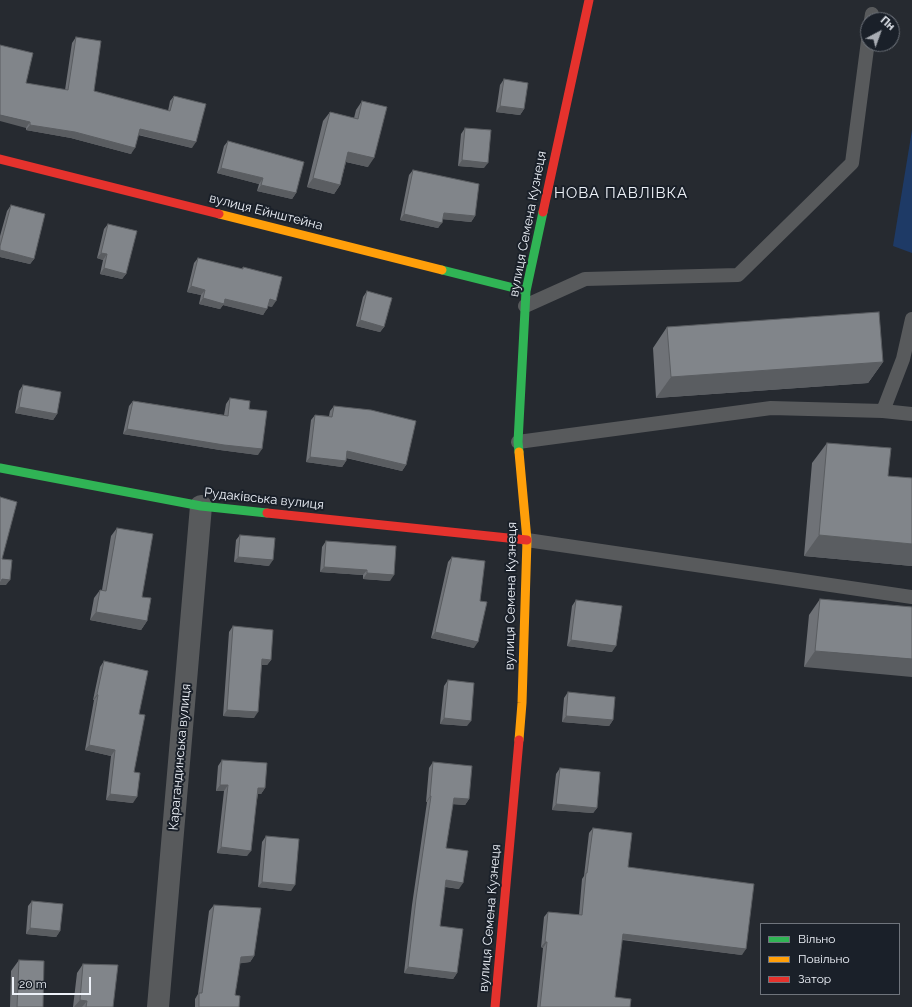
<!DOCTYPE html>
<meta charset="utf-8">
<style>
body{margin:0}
#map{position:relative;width:912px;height:1007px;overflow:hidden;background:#262a30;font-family:Raleway,sans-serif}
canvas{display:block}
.legend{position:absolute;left:760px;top:923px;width:140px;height:72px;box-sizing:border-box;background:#1a2029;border:1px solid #6f747c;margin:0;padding:5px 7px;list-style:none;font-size:12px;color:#eef2f9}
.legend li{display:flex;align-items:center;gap:8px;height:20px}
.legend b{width:20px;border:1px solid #6f747c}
.north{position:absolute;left:860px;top:12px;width:40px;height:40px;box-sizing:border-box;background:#1a2029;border:1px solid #6f747c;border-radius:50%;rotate:41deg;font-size:11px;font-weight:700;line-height:16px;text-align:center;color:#eef2f9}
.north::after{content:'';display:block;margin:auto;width:14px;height:18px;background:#a8acb3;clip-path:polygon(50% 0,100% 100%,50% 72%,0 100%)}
.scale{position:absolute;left:12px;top:977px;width:79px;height:18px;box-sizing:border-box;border:2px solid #eef2f9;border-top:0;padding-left:5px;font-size:12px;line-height:14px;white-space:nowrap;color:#eef2f9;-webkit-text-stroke:3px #1a2029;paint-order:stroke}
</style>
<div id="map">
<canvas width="912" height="1007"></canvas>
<ul class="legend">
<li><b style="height:5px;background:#30b455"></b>Вільно</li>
<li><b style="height:5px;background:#ff9f0a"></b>Повільно</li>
<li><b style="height:5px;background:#e5322d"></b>Затор</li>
</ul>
<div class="north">Пн</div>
<div class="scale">20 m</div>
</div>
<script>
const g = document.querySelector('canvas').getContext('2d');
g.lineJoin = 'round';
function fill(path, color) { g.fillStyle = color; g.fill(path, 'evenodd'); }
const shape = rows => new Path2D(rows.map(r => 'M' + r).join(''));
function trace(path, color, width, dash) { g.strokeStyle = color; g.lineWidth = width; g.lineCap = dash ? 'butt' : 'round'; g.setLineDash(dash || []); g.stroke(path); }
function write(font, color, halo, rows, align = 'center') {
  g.font = font + ' Raleway,sans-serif'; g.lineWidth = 4; g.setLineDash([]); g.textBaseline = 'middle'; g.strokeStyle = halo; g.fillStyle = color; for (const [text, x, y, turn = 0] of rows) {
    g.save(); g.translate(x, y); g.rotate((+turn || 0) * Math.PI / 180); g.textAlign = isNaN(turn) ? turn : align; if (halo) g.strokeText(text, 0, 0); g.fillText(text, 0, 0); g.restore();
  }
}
fill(shape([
 [912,130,912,253,893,246]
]), '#1e3a66');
trace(shape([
 [871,20,872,14],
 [525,306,585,279,738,275,852,163,868,41],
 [883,411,903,359,912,319],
 [518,442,771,408,883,411,912,414],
 [527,540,912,597]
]), '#585a5c', 14);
trace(shape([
 [158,1007,201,506]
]), '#585a5c', 22);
trace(shape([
 [442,270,526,291],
 [519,452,518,442,526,291,543,212],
 [0,468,201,506,267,513]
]), '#30b455', 9);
trace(shape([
 [219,214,442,270],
 [519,740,522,703,527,540,519,452]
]), '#ff9f0a', 9);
trace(shape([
 [0,159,219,214],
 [543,212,589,0],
 [267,513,527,540],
 [495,1007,519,740]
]), '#e5322d', 9);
fill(shape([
 [76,37,94,91,168,111,170,101,174,96,192,148,138,135,131,154,71,138,26,130,26,83,65,90,72,43],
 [504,79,524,109,520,115,496,112,500,85],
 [362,101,368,167,346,162,340,185,334,194,307,187,323,121,330,112,354,118,356,110],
 [465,128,484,168,458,166,461,134],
 [228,141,296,193,292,199,257,191,259,184,217,173,224,146],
 [413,170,475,216,471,222,443,219,438,228,400,220,409,175],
 [11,205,34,259,30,264,0,257,0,236,7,211],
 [108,224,126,274,122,279,100,274,103,260,97,258,104,229],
 [198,258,242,269,243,267,272,307,268,306,263,315,223,305,220,309,199,304,201,295,187,292,194,263],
 [367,291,384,327,380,332,356,326,363,297],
 [667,327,883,362,868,383,656,398,653,348],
 [23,385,57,414,53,420,15,413,19,391],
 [230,398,249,409,258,455,220,450,123,434,129,406,133,401,224,415,226,404],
 [334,406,406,465,402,471,346,458,346,461,342,467,306,462,311,420,315,415,329,416,330,411],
 [827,443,888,476,912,478,912,566,804,556,812,463],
 [117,528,142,597,147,621,141,630,90,620,94,598,100,590,102,590,111,536],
 [240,535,269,566,234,562,236,540],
 [326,541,390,581,363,579,363,575,320,572,322,547],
 [452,557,474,648,431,638,448,562],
 [820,599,912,607,804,667,809,615],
 [576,600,612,652,567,646,572,606],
 [233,626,271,660,267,665,261,665,254,718,223,716,229,632],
 [104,661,139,714,134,772,133,803,106,800,111,756,85,750,94,700,93,700,100,667],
 [448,680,467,726,440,724,444,686],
 [568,692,613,720,609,726,562,722,564,698],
 [222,760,265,788,261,794,258,794,247,856,217,853,224,791,216,791,218,766],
 [433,762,469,799,465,805,453,804,446,848,459,889,445,887,440,926,457,973,453,979,404,973,412,905,427,802,426,802,429,768],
 [560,768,597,808,593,813,552,810,556,774],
 [593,828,628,867,742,955,622,940,615,997,630,1007,537,1007,543,948,541,947,544,917,548,912,579,915,582,879,584,876,589,833],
 [266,836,291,891,258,887,262,842],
 [32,901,60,931,56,937,26,934,28,906],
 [214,905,254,956,250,962,240,963,235,995,239,1007,195,1007,195,999,198,994,209,911],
 [19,960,43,1007,10,1007,11,971],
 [83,964,113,1007,73,1007,77,973]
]), '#6f7277');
fill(shape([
 [500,106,524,109,520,115,496,112],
 [0,115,30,122,26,128,0,121],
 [30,125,75,132,135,148,131,154,71,138,26,130],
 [140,129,196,142,192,148,136,134],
 [348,152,374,158,368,167,342,161],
 [462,160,488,163,484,168,458,166],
 [221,168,263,178,259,184,217,173],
 [313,178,340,185,334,194,307,187],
 [261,185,296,193,292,199,257,191],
 [444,213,475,216,471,222,440,219],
 [404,214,442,223,438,228,400,220],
 [0,250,34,259,30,264,0,257],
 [101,253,107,254,103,260,97,258],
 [104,268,126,274,122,279,100,274],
 [191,286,205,290,201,295,187,292],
 [203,298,225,299,267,309,263,315,223,305,220,309,199,304],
 [270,299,276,301,272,307,266,305],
 [360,320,384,327,380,332,356,326],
 [883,362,868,383,656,398,671,377],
 [19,407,57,414,53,420,15,413],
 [127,429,262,449,258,455,220,450,123,434],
 [347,451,406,465,402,471,343,457],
 [310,457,346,461,342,467,306,462],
 [819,535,912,544,912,566,804,556],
 [238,557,273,560,269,566,234,562],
 [324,567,367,570,363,575,320,572],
 [367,573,394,575,390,581,363,579],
 [2,579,10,580,6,585,0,585,0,581],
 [96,612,147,621,141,630,90,620],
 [435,632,478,642,474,648,431,638],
 [571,640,616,646,612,652,567,646],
 [815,651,912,659,912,677,804,667],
 [262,659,271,660,267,665,258,665],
 [97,694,98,695,94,700,93,700],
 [227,710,258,712,254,718,223,716],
 [566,716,613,720,609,726,562,722],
 [444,718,471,721,467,726,440,724],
 [89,745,115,750,111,756,85,750],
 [220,785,228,785,224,791,216,791],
 [258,788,265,788,261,794,254,794],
 [110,794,137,797,133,803,106,800],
 [430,796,431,796,427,802,426,802],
 [454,798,469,799,465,805,450,804],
 [556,804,597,808,593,813,552,810],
 [221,847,251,851,247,856,217,853],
 [446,880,463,883,459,889,442,886],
 [262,882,295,885,291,891,258,887],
 [30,928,60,931,56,937,26,934],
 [623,934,746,949,742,955,619,939],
 [545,942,547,942,543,948,541,947],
 [254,956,250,962,236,964,241,957],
 [408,967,457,973,453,979,404,973],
 [80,1000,87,1001,82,1007,74,1007]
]), '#5a5d61');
const building = shape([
 [76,37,101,41,94,91,170,111,174,96,206,104,196,142,140,129,135,148,75,132,30,125,30,122,0,115,0,45,33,53,26,83,68,90,76,37],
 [504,79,528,83,524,109,500,106,504,79],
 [362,101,387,107,374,158,348,152,340,185,313,178,330,112,358,119,362,101],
 [465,128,491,130,488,163,462,160,465,128],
 [228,141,304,162,296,193,261,185,263,178,221,168,228,141],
 [413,170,479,184,475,216,444,213,442,223,404,214,413,170],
 [11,205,45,214,34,259,0,250,0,246,11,205],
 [108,224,137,231,126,274,104,268,107,254,101,253,108,224],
 [198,258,243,269,243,267,282,277,276,301,270,299,267,309,225,299,224,304,203,298,205,290,191,286,198,258],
 [367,291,392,298,384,327,360,320,367,291],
 [879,312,883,362,671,377,667,327,879,312],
 [23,385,61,392,57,414,19,407,23,385],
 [230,398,250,401,249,409,267,411,262,449,224,445,127,429,133,401,228,416,230,398],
 [334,406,371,410,416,421,406,465,347,451,346,461,310,457,315,415,332,417,334,406],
 [827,443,891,448,888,476,912,478,912,544,819,535,827,443],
 [0,497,17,502,2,559,12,560,10,580,2,579,1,582,0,582,0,497],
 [117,528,153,534,142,597,151,598,147,621,96,612,100,590,106,591,117,528],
 [240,535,275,538,273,560,238,557,240,535],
 [326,541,396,546,394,575,367,573,367,570,324,567,326,541],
 [452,557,485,561,480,601,487,602,478,642,435,632,452,557],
 [820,599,912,607,912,659,815,651,820,599],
 [576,600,622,606,616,646,571,640,576,600],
 [233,626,273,630,271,660,262,659,258,712,227,710,233,626],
 [104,661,148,671,139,714,145,715,134,772,140,773,137,797,110,794,115,750,89,745,98,695,97,694,104,661],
 [448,680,474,683,471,721,444,718,448,680],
 [568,692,615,697,613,720,566,716,568,692],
 [222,760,267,763,265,788,258,788,251,851,221,847,228,785,220,785,222,760],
 [433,762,472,766,469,799,454,798,446,848,468,851,463,883,446,880,440,926,463,929,457,973,408,967,416,899,431,796,430,796,433,762],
 [560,768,600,772,597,808,556,804,560,768],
 [593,828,632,833,628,867,754,884,746,949,623,934,615,997,631,999,630,1007,540,1007,547,942,545,942,548,912,582,915,586,873,587,873,593,828],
 [266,836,299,839,295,885,262,882,266,836],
 [32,901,63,904,60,931,30,928,32,901],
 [214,905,261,908,254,956,241,957,235,995,240,996,239,1007,199,1007,199,993,202,993,214,905],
 [19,960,44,961,43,1007,17,1007,19,960],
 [83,964,118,965,113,1007,86,1007,87,1001,80,1000,83,964]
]);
fill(building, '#81858a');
trace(building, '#5a5d61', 1);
write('13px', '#eef2f9', '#1a2029', [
 ["вулиця Ейнштейна",266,212,14],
 ["вулиця Семена Кузнеця",528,224,-79],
 ["Рудаківська вулиця",264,499,6],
 ["вулиця Семена Кузнеця",511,596,-89],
 ["Карагандинська вулиця",180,757,-85],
 ["вулиця Семена Кузнеця",490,918,-85]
]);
g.letterSpacing = '1px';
write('15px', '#eef2f9', '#1a2029', [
 ["НОВА ПАВЛІВКА",621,193]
]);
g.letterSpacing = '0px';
</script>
